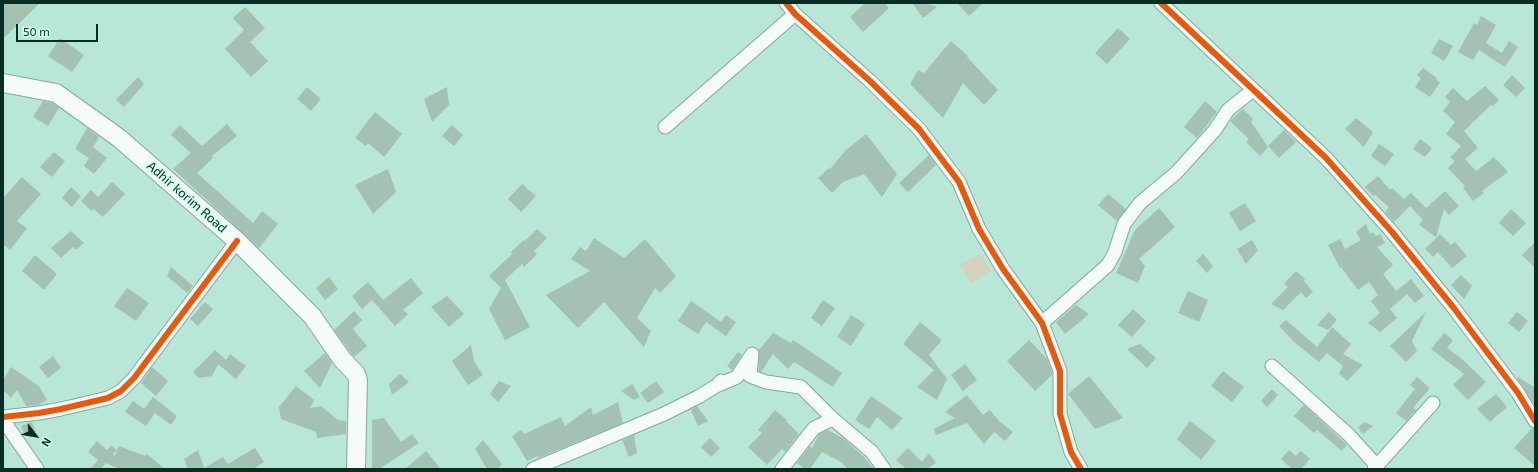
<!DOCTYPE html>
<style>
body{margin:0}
#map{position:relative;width:1538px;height:472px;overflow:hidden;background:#b8e6d7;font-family:"Exo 2",sans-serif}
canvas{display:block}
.frame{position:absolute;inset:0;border:4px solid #082e24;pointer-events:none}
.north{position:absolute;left:16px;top:416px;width:40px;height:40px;-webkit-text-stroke:3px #ceffee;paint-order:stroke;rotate:121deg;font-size:11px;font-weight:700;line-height:16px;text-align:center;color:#082e24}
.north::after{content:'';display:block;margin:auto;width:14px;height:18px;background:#082e24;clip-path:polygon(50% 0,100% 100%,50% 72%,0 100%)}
.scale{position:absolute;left:16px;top:24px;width:82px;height:18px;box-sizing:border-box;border:2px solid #082e24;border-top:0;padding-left:5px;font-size:12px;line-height:14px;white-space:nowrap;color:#082e24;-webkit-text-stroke:3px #ceffee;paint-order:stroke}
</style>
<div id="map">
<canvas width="1538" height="472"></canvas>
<div class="frame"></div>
<div class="north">N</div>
<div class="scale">50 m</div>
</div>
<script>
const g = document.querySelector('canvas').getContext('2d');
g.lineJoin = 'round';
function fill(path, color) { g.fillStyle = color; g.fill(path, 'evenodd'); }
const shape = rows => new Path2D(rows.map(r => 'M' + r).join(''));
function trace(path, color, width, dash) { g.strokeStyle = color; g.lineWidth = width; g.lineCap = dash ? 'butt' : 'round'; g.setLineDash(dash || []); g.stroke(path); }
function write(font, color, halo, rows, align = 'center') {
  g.font = font + ' "Exo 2",sans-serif'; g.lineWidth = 3.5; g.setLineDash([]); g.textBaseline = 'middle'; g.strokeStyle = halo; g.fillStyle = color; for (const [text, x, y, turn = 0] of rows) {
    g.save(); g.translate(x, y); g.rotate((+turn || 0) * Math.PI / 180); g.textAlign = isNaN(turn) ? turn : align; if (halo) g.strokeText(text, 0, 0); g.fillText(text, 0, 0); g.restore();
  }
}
fill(shape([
 [981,254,991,271,971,283,959,265]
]), '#d7d2bd');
fill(shape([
 [3,3,40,3,3,39],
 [865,3,885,3,889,8,863,32,850,17],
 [912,3,925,3,937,7,923,18],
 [957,3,983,3,969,16],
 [245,7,265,28,250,42,268,61,251,77,225,49,244,30,233,18],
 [1481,16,1496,25,1486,43,1502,53,1509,41,1518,47,1505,67,1479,50,1473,60,1458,52,1474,23,1477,25],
 [1118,28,1130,39,1107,64,1095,53],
 [60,38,84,55,72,72,48,56],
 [1439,39,1453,46,1444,61,1431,53],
 [951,41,968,56,967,57,998,90,984,105,963,83,943,118,910,84,918,70,924,73],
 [1423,68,1437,78,1436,79,1440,83,1430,97,1415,87,1421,78,1417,75],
 [1512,75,1525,88,1516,97,1503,85],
 [138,77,144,84,124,107,116,100],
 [1485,86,1499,100,1493,106,1491,105,1464,131,1478,148,1465,159,1476,171,1494,157,1508,172,1482,191,1484,193,1473,201,1463,188,1465,186,1448,168,1455,161,1450,157,1461,146,1446,134,1455,122,1443,111,1450,102,1445,97,1453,88,1467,101],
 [307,87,321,99,311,111,297,99],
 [447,87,449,105,432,122,424,99],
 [43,101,52,103,59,108,48,126,33,117],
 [1205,101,1217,112,1197,138,1184,127],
 [1243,109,1253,119,1251,122,1268,147,1260,156,1246,142,1249,139,1230,121],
 [375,112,402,134,384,157,368,143,366,146,355,138],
 [1356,118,1373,132,1364,147,1345,129],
 [227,124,237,136,212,156,213,158,197,173,253,223,262,211,278,224,259,248,173,169,191,153,171,135,180,125,202,146],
 [452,125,463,135,454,146,442,136],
 [87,128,99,137,93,147,107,158,94,174,84,166,89,158,75,149],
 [1284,130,1296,142,1279,158,1268,146],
 [866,134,897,174,882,197,864,174,843,182,832,193,818,178,829,168,830,169,846,150],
 [1420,139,1432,148,1425,157,1413,149],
 [1379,144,1394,154,1385,166,1371,156],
 [54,152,65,161,52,177,40,167],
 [929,155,936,165,908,192,899,183],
 [388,169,396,192,373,214,355,185],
 [1378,176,1390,190,1392,188,1404,199,1411,193,1426,208,1445,191,1459,206,1449,215,1444,209,1436,237,1419,225,1423,220,1410,206,1394,222,1385,212,1389,207,1375,195,1373,196,1365,187],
 [22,177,41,194,17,221,27,228,10,250,3,244,3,198],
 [112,182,125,194,103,217,94,209,91,211,81,201,91,190,98,197],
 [522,184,536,196,521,212,508,199],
 [71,187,81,196,72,207,62,198],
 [1108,194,1126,209,1117,221,1098,205],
 [1245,203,1256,221,1240,231,1229,213],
 [1159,208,1175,227,1139,259,1145,266,1138,283,1116,273,1135,230],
 [1511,209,1526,223,1513,236,1499,223],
 [1366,224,1370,234,1373,232,1376,236,1380,234,1385,243,1377,247,1393,265,1383,274,1396,291,1411,279,1424,296,1415,303,1407,294,1390,309,1397,318,1380,332,1368,323,1380,313,1371,301,1378,295,1369,282,1358,290,1341,267,1340,268,1328,245,1340,239,1345,249,1361,240,1356,232],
 [537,229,547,238,534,251,537,254,524,267,522,264,505,280,530,327,505,340,489,309,501,288,489,276,512,254,511,252,524,240,525,241],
 [71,231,84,243,76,250,73,247,61,258,51,248],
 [1440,234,1451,245,1455,242,1467,256,1452,268,1438,252,1433,257,1425,249],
 [594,238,624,258,645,239,676,276,660,293,655,288,637,318,651,331,644,347,604,302,578,328,546,295,590,271,571,259,580,247,586,251],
 [1252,240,1258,250,1246,264,1237,249],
 [1535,242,1535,268,1522,255],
 [1203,254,1213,266,1207,273,1196,261],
 [35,255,57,274,44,290,22,271],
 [171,267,193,286,187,293,167,276],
 [1296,271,1305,279,1304,281,1313,292,1306,298,1301,292,1283,310,1271,304,1288,287,1284,284],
 [1461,275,1472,286,1464,299,1451,285],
 [329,277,338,289,325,300,316,288],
 [411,278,423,293,403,310,408,314,395,326,372,300,362,309,352,296,368,282,383,300],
 [127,288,149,303,136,321,114,306],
 [1188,291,1208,300,1199,322,1178,313],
 [447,296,464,314,449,327,431,307],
 [823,300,835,308,822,326,811,318],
 [691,301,721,322,726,315,736,322,726,336,706,322,698,334,678,321],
 [205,302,213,309,198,326,190,319],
 [1076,305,1089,314,1065,334,1056,322],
 [1133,309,1146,321,1132,337,1118,325],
 [354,311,362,320,353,329,367,346,354,357,334,330],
 [1329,312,1337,320,1328,330,1317,325],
 [1426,312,1412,341,1417,351,1406,362,1390,346],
 [1517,312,1528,321,1519,332,1508,323],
 [851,315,865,324,851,346,837,337],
 [1286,320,1317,347,1332,327,1351,344,1343,354,1363,365,1347,381,1339,373,1343,366,1327,353,1319,362,1294,342,1279,326],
 [920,322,942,340,929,355,947,379,937,400,917,387,934,370,903,344],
 [773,333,791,343,793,340,842,373,833,387,794,362,788,369,773,354,761,372,759,371,759,350],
 [1444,333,1453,340,1447,348,1463,360,1486,382,1468,400,1453,385,1464,374,1431,349],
 [1029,340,1047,359,1052,372,1052,375,1035,391,1007,361],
 [1140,344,1156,358,1147,368,1127,349],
 [471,345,474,361,483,375,468,385,452,361],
 [215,350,226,360,230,354,246,366,236,379,218,364,212,376,199,378,193,372],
 [738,352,742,355,732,370,727,366],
 [325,353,332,363,320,388,304,371],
 [53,356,61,368,48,378,39,367],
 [965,364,977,380,963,391,951,375],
 [11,367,39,386,47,400,38,405,26,406,17,390,11,398,3,390,3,380],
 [152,367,168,381,156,396,141,383],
 [1223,371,1244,387,1232,402,1211,386],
 [400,374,409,382,392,395,389,384],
 [1089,376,1123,418,1095,429,1068,394],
 [1417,377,1430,388,1413,408,1416,410,1406,421,1396,413,1415,389,1410,385],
 [1518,377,1534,387,1535,385,1535,406,1517,378],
 [499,381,511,386,498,402,490,394],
 [656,381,664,392,648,403,640,393],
 [632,384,640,397,634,400,621,391],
 [296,386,314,400,310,408,321,406,338,420,346,421,346,434,317,438,316,432,281,419,279,407],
 [1272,389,1278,395,1267,407,1261,401],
 [1496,394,1507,407,1490,422,1477,409],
 [967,395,983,415,990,410,999,421,1013,432,1005,441,994,432,984,444,967,423,936,435,934,429,955,418,945,412],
 [871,396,903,418,892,430,877,417,869,429,855,420],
 [153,397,177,416,171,425,155,413,146,426,125,412,133,401,144,409],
 [618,402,623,423,538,458,537,456,527,461,512,436,521,430,524,434,561,417,565,426,591,407,593,415],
 [1304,405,1347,445,1342,451,1317,430,1314,433,1294,416],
 [697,406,708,421,698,426,691,410],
 [775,410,787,420,786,421,799,434,785,452,782,449,767,465,748,447,762,433,758,430],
 [384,418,401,442,412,434,419,443,379,469,372,469,372,420],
 [1190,421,1216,441,1201,460,1177,439],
 [32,422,36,432,25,436,21,426],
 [1364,422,1373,426,1363,434,1358,428],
 [1532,428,1535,429,1535,466,1514,448],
 [828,430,844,439,863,456,874,469,848,469,841,462,822,452,810,469,805,469,797,463,810,446,812,448,819,434],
 [634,435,637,453,629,457,622,440],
 [710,438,720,448,711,457,701,447],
 [483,440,502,464,498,469,487,469,475,449],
 [97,441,107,450,111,445,117,450,113,454,115,456,119,446,145,456,147,454,165,469,120,469,106,463,101,469,90,469,98,460,88,452],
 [255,448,264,462,253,469,188,469,184,459,198,450,204,468,223,457,228,464],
 [908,448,922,462,929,453,936,463,928,468,929,469,906,469,896,460],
 [1289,450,1296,456,1301,451,1310,459,1301,469,1292,469,1281,459],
 [426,451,441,469,405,469]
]), '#a3c2b3');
const minor = shape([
 [786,3,795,14,870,81,919,129,959,182,979,229,1003,269,1042,323,1060,371,1060,414,1071,452,1081,469],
 [1161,3,1326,158,1392,232,1453,307,1518,393,1535,421],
 [665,127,795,14],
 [1042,323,1108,265,1115,252,1124,224,1140,203,1176,173,1215,130,1228,110,1253,90],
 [1272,366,1349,435,1377,466],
 [716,386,737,377,752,354,750,376,766,382,801,387,833,419,872,452,884,469],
 [3,417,39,413,61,409,108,398,121,391,134,378,237,241],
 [3,420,37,469],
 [533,469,664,414,700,396,716,386,721,381],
 [782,469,814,428,833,419],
 [1374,469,1433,403]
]);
const secondary = shape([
 [3,83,56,93,119,138,237,241,312,316,342,359,356,374,358,380,356,469]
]);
trace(minor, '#83a99d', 15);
trace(secondary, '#83a99d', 20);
trace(minor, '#f4fbf9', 13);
trace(secondary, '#f4fbf9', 18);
trace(shape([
 [786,3,795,14,870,81,919,129,959,182,979,229,1003,269,1042,323,1060,371,1060,414,1071,452,1081,469],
 [1161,3,1326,158,1392,232,1453,307,1518,393,1535,421],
 [3,417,39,413,61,409,108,398,121,391,134,378,237,241]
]), '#e8590c', 6);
write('13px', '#082e24', '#ceffee', [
 ["Adhir korim Road",187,197,41]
]);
</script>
